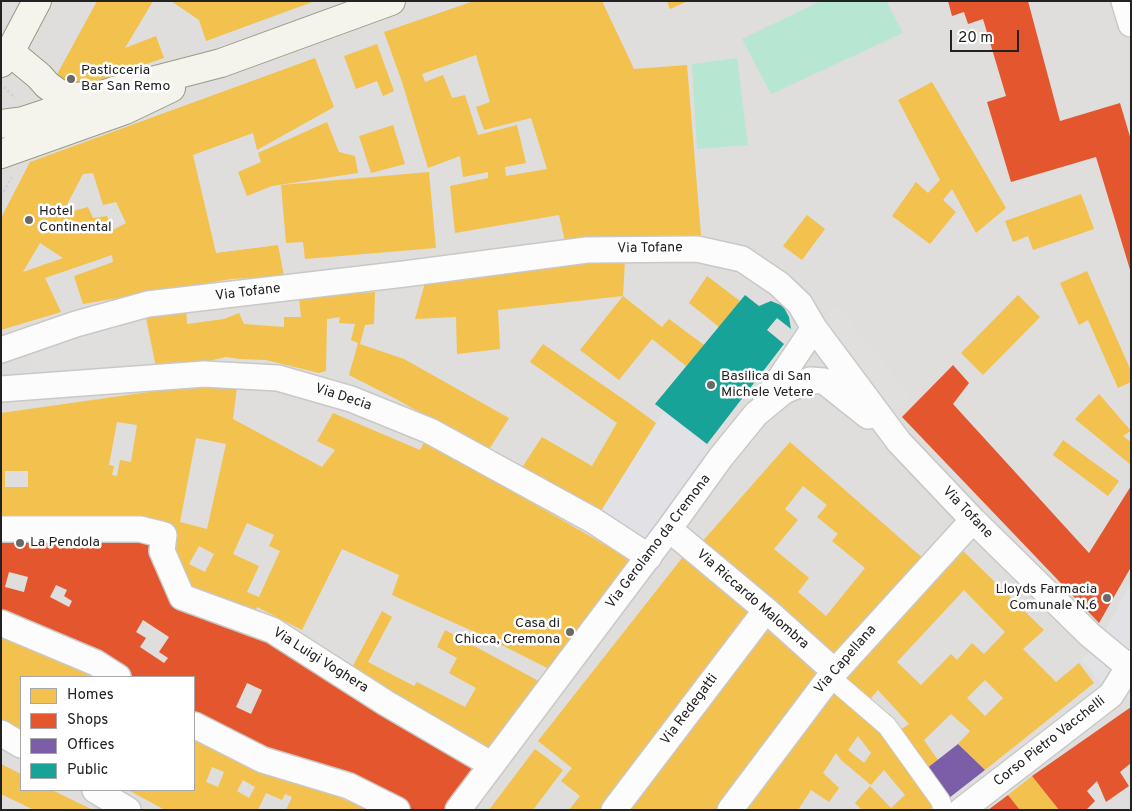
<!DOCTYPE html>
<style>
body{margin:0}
#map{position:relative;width:1132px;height:811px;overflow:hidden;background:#f0eeeb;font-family:Overpass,sans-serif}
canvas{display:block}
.frame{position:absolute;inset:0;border:2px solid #222;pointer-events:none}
.legend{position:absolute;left:20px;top:676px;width:175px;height:115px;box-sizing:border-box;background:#fff;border:1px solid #a7a7a7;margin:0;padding:6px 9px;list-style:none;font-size:15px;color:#222}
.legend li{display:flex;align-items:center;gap:10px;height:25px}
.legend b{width:25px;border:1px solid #a7a7a7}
.scale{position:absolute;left:950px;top:30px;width:69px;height:22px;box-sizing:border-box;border:2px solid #222;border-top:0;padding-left:6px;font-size:15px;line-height:18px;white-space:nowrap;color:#222;-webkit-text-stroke:4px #fff;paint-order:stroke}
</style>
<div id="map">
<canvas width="1132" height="811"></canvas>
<div class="frame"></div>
<ul class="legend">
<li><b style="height:14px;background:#f2c14e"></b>Homes</li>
<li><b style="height:14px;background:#e4572e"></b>Shops</li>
<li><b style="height:14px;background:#7b5ea7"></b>Offices</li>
<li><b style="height:14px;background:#17a398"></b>Public</li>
</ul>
<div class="scale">20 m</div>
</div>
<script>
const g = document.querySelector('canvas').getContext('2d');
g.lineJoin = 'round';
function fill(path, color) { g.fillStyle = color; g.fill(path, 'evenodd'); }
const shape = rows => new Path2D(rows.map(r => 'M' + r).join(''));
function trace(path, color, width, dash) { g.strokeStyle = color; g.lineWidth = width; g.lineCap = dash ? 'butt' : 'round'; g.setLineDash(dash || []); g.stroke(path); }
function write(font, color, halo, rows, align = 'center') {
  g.font = font + ' Overpass,sans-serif'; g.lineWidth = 5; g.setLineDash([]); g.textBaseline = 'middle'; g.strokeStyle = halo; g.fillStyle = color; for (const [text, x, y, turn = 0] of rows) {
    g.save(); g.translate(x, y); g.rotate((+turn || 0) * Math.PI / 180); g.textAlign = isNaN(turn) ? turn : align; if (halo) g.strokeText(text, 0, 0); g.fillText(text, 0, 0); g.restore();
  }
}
fill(shape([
 [1,1,1131,1,1131,810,1,810],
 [21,677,194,677,194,790,21,790]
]), '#dfdedc');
fill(shape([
 [821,1,886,1,903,33,771,94,742,39],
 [737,58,748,145,697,149,692,64]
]), '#b7e6d2');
fill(shape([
 [837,304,912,397,889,417,812,323],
 [145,313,153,368,35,381,28,346]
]), '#e0dfde');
fill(shape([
 [664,411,721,457,649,557,594,521],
 [1131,583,1131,700,1106,689,1081,660,1098,643]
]), '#e2e1e5');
fill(shape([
 [97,1,153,1,125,48,156,36,164,58,72,89,54,80],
 [171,1,315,1,206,41,199,20],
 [474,1,602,1,634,69,687,65,701,235,647,236,565,241,559,215,455,233,450,186,488,178,488,172,463,177,460,156,428,168,402,82,384,32],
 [476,55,490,102,476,107,484,130,531,118,547,169,506,176,505,167,526,163,517,125,478,135,465,95,452,98,443,75,425,82,422,74],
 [667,1,688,1,670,9],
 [377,44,394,91,383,96,377,81,356,89,344,56],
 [315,58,334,107,257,150,253,133,193,155,216,253,278,245,284,276,231,279,83,304,74,276,113,262,112,255,45,278,61,312,1,330,1,218,30,162],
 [93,173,103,205,116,202,126,223,113,230,107,216,93,218,88,207,62,214,83,174],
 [40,243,63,258,23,272],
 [932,82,1006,208,976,233,952,189,943,200,956,212,930,244,892,216,916,182,928,193,940,180,898,100],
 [327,122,339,152,355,156,358,173,272,186,247,196,238,172,261,162,258,153],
 [393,125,405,164,371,173,359,136],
 [429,172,436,248,305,259,303,242,286,243,281,185],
 [1081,194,1094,229,1033,250,1028,236,1013,242,1005,221],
 [807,215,825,229,802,260,783,246],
 [625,260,623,296,662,327,669,319,704,345,686,366,652,339,619,380,580,350,623,296,498,310,500,349,457,354,456,317,415,319,426,279],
 [1087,271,1131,371,1131,382,1118,388,1088,320,1079,325,1060,283],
 [707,276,740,301,719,327,689,303],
 [375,292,374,324,365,325,360,344,404,359,509,418,488,451,396,399,349,375,358,343,351,340,355,324,339,323,340,317,327,319,326,371,319,373,266,360,240,359,226,357,191,365,156,367,145,313,186,307,187,324,224,319,239,313,244,324,284,327,284,317,301,317,299,298],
 [1018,295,1040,317,983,375,961,353],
 [543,344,629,403,656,423,599,514,521,469,542,437,592,466,617,423,530,362],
 [184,387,237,387,233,419,322,467,335,450,317,441,333,413,420,450,425,441,633,561,555,672,488,638,392,595,399,575,342,549,302,630,257,607,253,616,187,591,166,530,1,524,1,413],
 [117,422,137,425,131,462,120,460,117,476,112,475,114,466,109,465],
 [196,438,226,444,207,529,180,522],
 [5,471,28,471,28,487,5,487],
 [247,523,274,535,269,546,280,551,259,597,247,592,259,566,233,554],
 [199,546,214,554,205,572,189,564],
 [1099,394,1131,431,1123,436,1131,442,1131,465,1075,419],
 [1063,440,1119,481,1108,496,1053,455],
 [790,442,925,560,837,662,701,543],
 [803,486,827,505,817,517,838,534,832,541,865,568,826,616,798,592,809,578,774,549,798,520,785,509],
 [960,548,1044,630,1023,649,1056,682,1079,663,1094,683,985,770,958,744,970,731,951,714,924,740,938,760,926,769,897,732,909,724,878,690,866,704,840,680],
 [964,590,1005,632,984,654,972,643,957,660,951,654,921,685,897,662],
 [985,680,1003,698,985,716,967,698],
 [686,553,761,613,606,810,569,810,580,796,561,781,572,768,538,741],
 [382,611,392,617,368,662,414,686,417,682,465,707,476,688,449,673,457,658,437,647,445,630,544,684,489,752,347,677],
 [1,629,92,677,21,677,21,731,1,720],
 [766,629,819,674,717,810,627,810],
 [834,687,870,718,936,804,929,810,862,810,855,803,870,786,891,808,905,795,884,770,871,785,841,760,836,753,823,773,839,788,829,802,811,790,798,810,742,810],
 [858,736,871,753,864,763,848,750],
 [194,730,301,782,371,810,286,810,292,797,285,794,282,800,266,793,258,810,165,810,128,790,194,790],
 [212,767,224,772,218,787,206,782],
 [243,780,255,787,249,798,237,791],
 [535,749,563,770,533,810,489,810],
 [1,764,21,774,21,790,52,790,93,810,34,810,1,794],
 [1032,776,1059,810,1020,810,1008,795]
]), '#f2c14e');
fill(shape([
 [948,1,1028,1,1060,121,1120,103,1131,140,1131,273,1096,157,1011,182,987,102,1006,96,983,19,968,24,964,12,952,16],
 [953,365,969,383,953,404,1089,553,1131,486,1131,567,1099,623,902,417],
 [1,535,152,537,182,603,256,636,477,766,448,810,408,810,281,760,194,713,194,677,134,677,107,661,1,616],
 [9,572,28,577,24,592,5,587],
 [56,585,67,590,64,596,72,601,69,607,50,597],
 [143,620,169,637,159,652,168,658,164,663,140,647,146,638,136,632],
 [247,683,262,690,251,714,236,707],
 [1131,707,1131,763,1120,772,1129,786,1106,802,1097,781,1087,791,1095,801,1086,810,1059,810,1032,776],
 [1008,795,1020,810,988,810]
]), '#e4572e');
fill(shape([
 [958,744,985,770,949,798,926,769]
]), '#7b5ea7');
fill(shape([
 [745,295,759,306,771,301,783,306,789,317,791,329,777,318,767,330,784,344,707,444,655,404]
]), '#17a398');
const pedestrian = shape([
 [830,677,887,726,940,800,944,810]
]);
const minor = shape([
 [1124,1,1131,24],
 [1,350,76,324,148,304,404,274,587,250,697,249,742,259,779,284,800,304,814,328,899,442,973,520,1090,635,1131,669],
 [1,389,204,374,278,378,351,399,430,431,594,521,649,557],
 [766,399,814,328],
 [1,529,140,529,164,535,162,551,182,597,272,630,386,703,492,765],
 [669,529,766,610,834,671],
 [1,623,96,663,118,677],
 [194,725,263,760,349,786,397,810],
 [1,733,21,745],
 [95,790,128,810],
 [458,810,669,529,721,457,756,414,784,391,810,380,824,381,868,416],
 [614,810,766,610],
 [730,810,830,677,973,520],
 [962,810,1111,695,1131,663]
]);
const secondary = shape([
 [10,52,39,76,47,85,58,93,73,97,89,96],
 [1,63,10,52,37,1],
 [1,124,23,121,117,90,221,63,391,1],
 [1,154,125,110,171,88]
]);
trace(pedestrian, '#c9c8c7', 21);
trace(minor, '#c9c8c7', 28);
trace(secondary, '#999a82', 30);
trace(shape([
 [4,87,15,98],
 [1,196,12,177]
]), '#dccecd', 3, [2.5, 2.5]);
trace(pedestrian, '#fdfcfc', 19);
trace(minor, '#fdfcfc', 25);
trace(secondary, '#f4f4ed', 28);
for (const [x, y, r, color] of [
 [71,79,5,"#6a6968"],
 [29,220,5,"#6a6968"],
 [711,385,5,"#6a6968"],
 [20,543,5,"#6a6968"],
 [1107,598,5,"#6a6968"],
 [570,632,5,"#6a6968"]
]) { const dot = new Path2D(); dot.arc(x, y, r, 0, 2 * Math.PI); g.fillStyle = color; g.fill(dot); trace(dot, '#fff', 2); }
write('14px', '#222', '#fff', [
 ["Pasticceria",81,71],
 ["Bar San Remo",81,87],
 ["Hotel",39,212],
 ["Continental",39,228],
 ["Basilica di San",721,377],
 ["Michele Vetere",721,393],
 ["La Pendola",30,543],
 ["Lloyds Farmacia",1097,590,"right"],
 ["Comunale N.6",1097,606,"right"],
 ["Casa di",560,624,"right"],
 ["Chicca, Cremona",560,640,"right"]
], 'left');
write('14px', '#222', '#fff', [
 ["Via Tofane",650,249,-1],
 ["Via Tofane",248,293,-7],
 ["Via Decia",343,398,18],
 ["Via Tofane",967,513,46],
 ["Via Gerolamo da Cremona",659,542,-53],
 ["Via Riccardo Malombra",752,600,41],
 ["Via Capellana",846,660,-49],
 ["Via Luigi Voghera",320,661,32],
 ["Via Redegatti",690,710,-53],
 ["Corso Pietro Vacchelli",1050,742,-38]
]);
</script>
